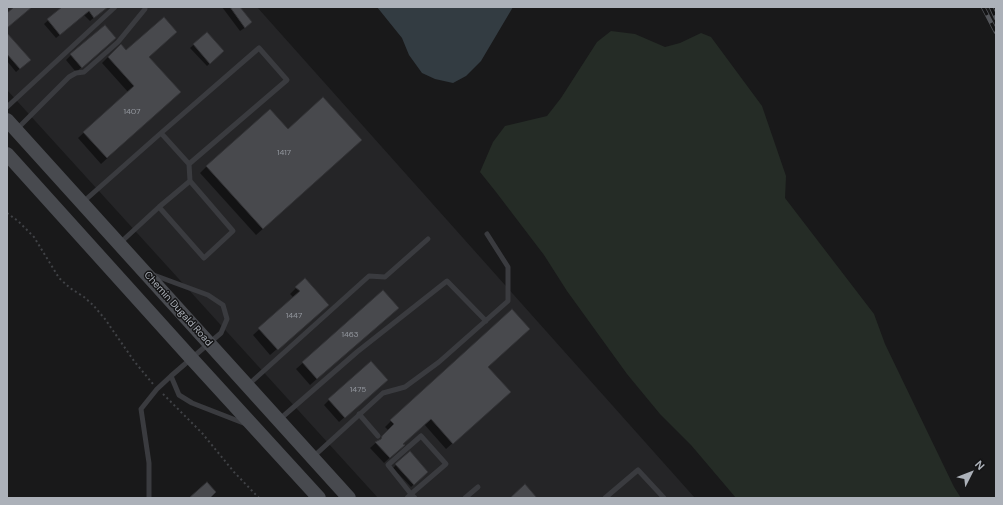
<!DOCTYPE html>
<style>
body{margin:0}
#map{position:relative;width:1003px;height:505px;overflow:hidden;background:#19191a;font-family:"DM Sans",sans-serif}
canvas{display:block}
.frame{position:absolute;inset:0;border:8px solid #acb1b9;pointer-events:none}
.north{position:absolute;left:951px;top:453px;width:40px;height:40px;-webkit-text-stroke:3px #141415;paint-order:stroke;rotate:48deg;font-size:11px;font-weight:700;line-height:16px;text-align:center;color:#acb1b9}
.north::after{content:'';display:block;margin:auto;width:14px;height:18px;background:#acb1b9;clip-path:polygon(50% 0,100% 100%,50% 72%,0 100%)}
</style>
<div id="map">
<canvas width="1003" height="505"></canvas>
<div class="frame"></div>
<div class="north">N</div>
</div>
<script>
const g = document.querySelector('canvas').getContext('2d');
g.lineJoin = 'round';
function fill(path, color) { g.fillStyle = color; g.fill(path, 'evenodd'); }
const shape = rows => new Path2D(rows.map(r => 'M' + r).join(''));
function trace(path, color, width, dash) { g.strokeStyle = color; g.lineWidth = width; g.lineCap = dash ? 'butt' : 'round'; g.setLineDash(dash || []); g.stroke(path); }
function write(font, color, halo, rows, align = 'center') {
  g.font = font + ' "DM Sans",sans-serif'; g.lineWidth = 3; g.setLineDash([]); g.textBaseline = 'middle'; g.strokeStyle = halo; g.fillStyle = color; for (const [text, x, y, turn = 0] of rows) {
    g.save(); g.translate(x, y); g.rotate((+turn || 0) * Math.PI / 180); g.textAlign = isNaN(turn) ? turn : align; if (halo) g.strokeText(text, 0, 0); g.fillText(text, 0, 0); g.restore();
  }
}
fill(shape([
 [7,7,257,7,695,498,378,498,7,90]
]), '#252527');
fill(shape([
 [611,31,635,34,665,47,680,43,701,33,711,37,762,106,786,176,785,198,874,314,885,344,954,487,961,498,736,498,691,445,660,414,627,374,567,291,544,255,496,192,480,172,493,142,505,126,547,116,561,98,597,42]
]), '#252c26');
fill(shape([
 [377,7,513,7,481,61,466,76,453,83,435,79,422,73,409,55,402,38]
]), '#333c42');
fill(shape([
 [63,7,106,7,90,21,84,15,56,38,44,24],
 [222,7,239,7,246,27,240,31],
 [207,33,223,51,207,66,190,48],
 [7,35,26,63,16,72,7,61],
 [110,43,76,72,66,60,71,55],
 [126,51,148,57,173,98,101,164,78,138,128,92,102,63,108,57],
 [288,131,354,147,256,235,200,173,207,166],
 [305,279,321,311,270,355,253,335,294,298,290,294],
 [383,292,391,314,310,385,296,369],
 [487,367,503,398,446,449,424,424,402,444,397,451,384,463,370,448,389,431,385,427,391,421],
 [382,385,339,422,324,405,329,400],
 [396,465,427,472,411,487,393,468]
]), '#0007');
const building = shape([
 [14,7,32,7,7,28,7,13,14,7],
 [62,7,108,7,94,18,89,11,60,35,47,19,62,7],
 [230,7,240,7,252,22,245,28,230,7],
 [164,17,177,32,149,57,181,92,107,158,83,132,134,86,108,57,121,44,126,50,164,17],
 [105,25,116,38,82,68,70,54,105,25],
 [207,32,224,51,210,64,193,44,207,32],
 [7,33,31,60,20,69,7,54,7,33],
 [323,97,362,140,263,229,206,166,270,109,288,129,323,97],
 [305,278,329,305,278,350,258,328,300,291,295,287,305,278],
 [383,290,399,308,317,379,302,362,383,290],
 [512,309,530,329,488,367,511,392,453,444,431,419,403,444,405,445,390,458,375,442,381,439,382,436,394,424,390,420,512,309],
 [371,361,388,380,345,418,328,399,371,361],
 [410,451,428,472,414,485,395,464,410,451],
 [207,482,216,492,210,498,189,498,207,482],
 [525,484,537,498,510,498,525,484]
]);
fill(building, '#48494d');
trace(building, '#333336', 1);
trace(shape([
 [7,213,18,221,34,237,59,278,70,288,84,297,93,305,105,319,134,361,153,384],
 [163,394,202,433,234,472,259,498]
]), '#404246', 2, [2, 3]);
trace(shape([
 [7,107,115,7],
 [16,130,69,77,76,73,84,72,118,42,145,9],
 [189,164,190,181],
 [83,202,161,133,259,48,287,80,189,164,161,133],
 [120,243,159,207,190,181,233,231,204,258,159,207],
 [151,274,208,295,223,305,227,319,221,333,171,376,179,395,192,403,246,424],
 [248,385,369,276,385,277,428,239],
 [359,414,378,436],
 [280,419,357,352,447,281,486,321],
 [421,436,446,464,411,494,388,465,421,436],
 [313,457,383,393,405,387,439,362,508,301,508,267,487,234],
 [149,498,149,463,141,409,157,389,171,376],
 [407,498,411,494,415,498],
 [465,498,478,487],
 [605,498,638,470,664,498]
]), '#3a3b3f', 5);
trace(shape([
 [7,120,349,498],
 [7,154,191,358,319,498]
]), '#484a4f', 14);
const rail = shape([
 [983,7,996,32],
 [991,7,996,18]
]);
trace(rail, '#53555a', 4.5);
trace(rail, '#141415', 3, [9]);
write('8px', '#93979e', null, [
 ["1407",132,112],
 ["1417",284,153],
 ["1447",294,316],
 ["1463",350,335],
 ["1475",358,390]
]);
write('10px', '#acb1b9', '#141415', [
 ["Chemin Dugald Road",178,309,48]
]);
</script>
